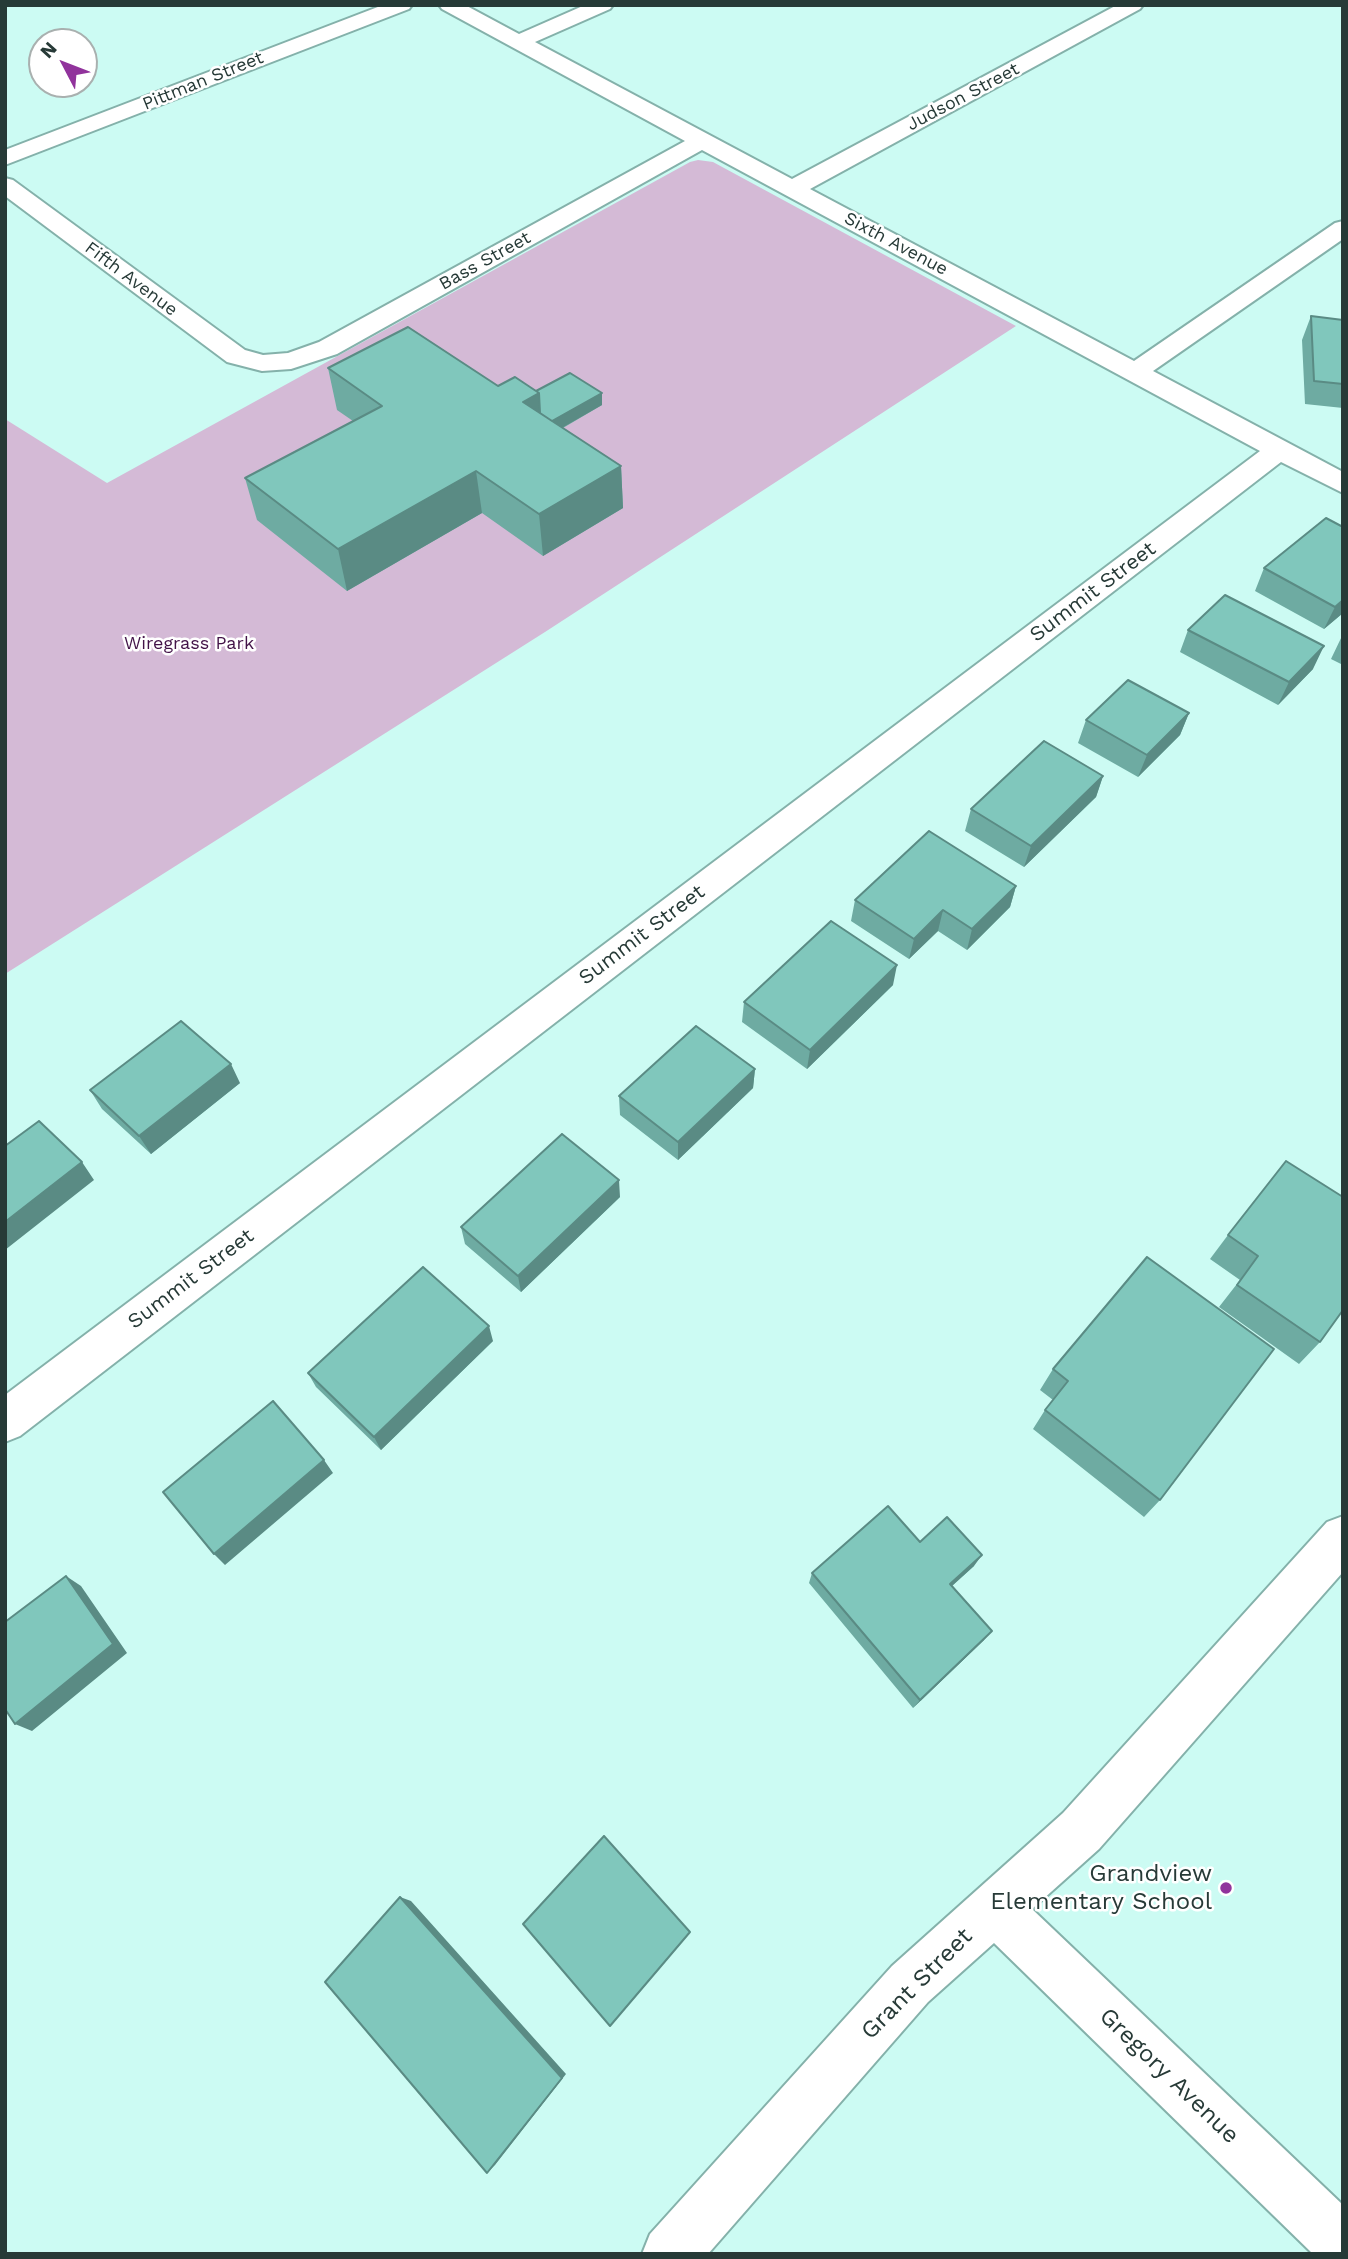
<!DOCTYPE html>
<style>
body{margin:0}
#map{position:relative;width:1348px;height:2259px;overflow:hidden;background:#ccfbf3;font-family:"Work Sans",sans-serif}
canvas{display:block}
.frame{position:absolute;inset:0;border:7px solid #273a37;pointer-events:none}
.north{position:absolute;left:28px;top:28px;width:70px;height:70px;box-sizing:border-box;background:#fff;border:2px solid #a9b0af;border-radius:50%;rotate:312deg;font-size:19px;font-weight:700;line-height:28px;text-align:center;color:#273a37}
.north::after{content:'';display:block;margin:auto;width:24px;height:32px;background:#91339c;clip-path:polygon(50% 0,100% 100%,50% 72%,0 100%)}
</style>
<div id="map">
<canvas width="1348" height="2259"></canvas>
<div class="frame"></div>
<div class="north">N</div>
</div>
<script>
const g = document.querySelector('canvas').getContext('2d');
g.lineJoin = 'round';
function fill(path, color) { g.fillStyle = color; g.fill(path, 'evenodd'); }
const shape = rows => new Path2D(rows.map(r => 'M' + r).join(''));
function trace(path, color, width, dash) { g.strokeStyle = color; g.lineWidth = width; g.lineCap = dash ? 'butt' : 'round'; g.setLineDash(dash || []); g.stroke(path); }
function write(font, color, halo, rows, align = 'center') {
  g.font = font + ' "Work Sans",sans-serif'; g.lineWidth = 5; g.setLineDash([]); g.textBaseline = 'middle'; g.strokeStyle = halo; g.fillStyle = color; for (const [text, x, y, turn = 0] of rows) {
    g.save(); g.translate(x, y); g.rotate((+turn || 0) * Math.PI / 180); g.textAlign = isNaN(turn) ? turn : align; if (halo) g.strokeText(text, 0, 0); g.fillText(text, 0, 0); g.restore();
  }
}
fill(shape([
 [698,160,713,162,1016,326,545,632,5,974,5,419,107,483,690,162]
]), '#d4bad6');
const minor = shape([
 [383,5,412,5,409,9,5,165,5,150,383,5],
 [439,5,465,5,519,34,585,5,613,5,610,9,535,42,792,179,1117,5,1143,5,1140,9,810,189,1134,361,1335,223,1343,221,1343,239,1153,371,1343,472,1343,493,1281,462,20,1436,5,1442,5,1395,1260,451,702,150,337,354,291,369,262,371,227,362,5,196,5,178,13,180,245,350,263,355,288,353,319,342,685,141,442,9,439,5],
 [1343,1516,1343,1572,1099,1849,1032,1909,1343,2205,1343,2254,1313,2254,994,1943,928,2002,708,2254,642,2254,650,2234,892,1966,1063,1813,1327,1522,1343,1516]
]);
trace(minor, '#84b1aa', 4);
fill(minor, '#fff');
fill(shape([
 [1311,316,1343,320,1343,408,1305,404,1302,340],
 [328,368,498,386,536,391,602,405,563,428,621,466,623,508,543,556,482,513,347,591,257,520,245,478,353,421,337,410],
 [1326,518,1343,613,1324,629,1255,591,1264,568],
 [1188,630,1313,669,1278,705,1180,652],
 [1342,636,1343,636,1343,665,1331,659],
 [1189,713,1180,735,1138,777,1078,743,1086,720],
 [1103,776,1096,797,1024,867,965,831,971,809],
 [1016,886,1010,907,967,950,938,931,909,959,851,921,855,900],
 [893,985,807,1069,742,1022,744,1002],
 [755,1069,753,1088,678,1160,620,1115,619,1096],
 [240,1083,151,1154,102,1109,90,1090],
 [620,1197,521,1292,465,1244,461,1227],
 [1343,1197,1320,1342,1299,1364,1219,1307,1240,1280,1210,1259,1228,1235],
 [1147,1257,1160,1500,1144,1517,1033,1429,1045,1410,1053,1400,1040,1390,1053,1369],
 [493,1341,381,1450,316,1387,308,1373],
 [920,1542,974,1566,952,1586,984,1640,913,1708,809,1583,812,1573]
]), '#6eaba2');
fill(shape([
 [539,393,542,435,523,402],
 [602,393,602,405,546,437,545,425],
 [621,466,623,508,543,556,539,514],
 [476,471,482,513,347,591,338,549],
 [1343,600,1343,613,1324,629,1335,607],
 [1324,646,1313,669,1278,705,1289,682],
 [1189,713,1180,735,1138,777,1147,755],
 [1103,776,1096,797,1024,867,1031,846],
 [1016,886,1010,907,967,950,972,929],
 [943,910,938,931,909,959,914,939],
 [897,965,893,985,807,1069,810,1050],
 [231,1064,240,1083,151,1154,139,1136],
 [755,1069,753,1088,678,1160,678,1142],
 [82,1162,94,1180,5,1250,5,1222],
 [619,1180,620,1197,521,1292,518,1276],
 [489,1326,493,1341,381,1450,374,1437],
 [324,1460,333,1473,225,1565,214,1554],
 [982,1555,974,1566,943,1594,950,1584],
 [66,1576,81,1586,127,1653,32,1731,15,1724],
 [992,1631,984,1640,913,1708,920,1700],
 [400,1897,411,1901,566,2074,495,2165,487,2173]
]), '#5a8b84');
const building = shape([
 [1311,316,1343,320,1343,384,1314,381,1311,316],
 [408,327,498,386,515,377,539,393,523,402,621,466,539,514,476,471,338,549,245,478,382,406,328,368,408,327],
 [570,373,602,393,552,421,540,413,539,393,536,391,570,373],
 [1326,518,1343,527,1343,600,1335,607,1264,568,1326,518],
 [1225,595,1324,646,1289,682,1188,630,1225,595],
 [1128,680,1189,713,1147,755,1086,720,1128,680],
 [1044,741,1103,776,1031,846,971,809,1044,741],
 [929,831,1016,886,972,929,943,910,914,939,855,900,929,831],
 [831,921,897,965,810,1050,744,1002,831,921],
 [181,1021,231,1064,139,1136,90,1090,181,1021],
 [696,1026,755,1069,678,1142,619,1096,696,1026],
 [39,1121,82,1162,5,1222,5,1146,39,1121],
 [562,1134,619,1180,518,1276,461,1227,562,1134],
 [1286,1161,1343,1197,1343,1310,1320,1342,1237,1285,1258,1256,1228,1235,1286,1161],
 [1147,1257,1274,1349,1160,1500,1045,1410,1068,1381,1053,1369,1147,1257],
 [423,1267,489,1326,374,1437,308,1373,423,1267],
 [273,1401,324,1460,214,1554,163,1492,273,1401],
 [888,1506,920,1542,947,1517,982,1555,950,1584,992,1631,920,1700,812,1573,888,1506],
 [66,1576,113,1644,15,1724,5,1709,5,1622,66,1576],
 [604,1836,690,1932,610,2026,523,1924,604,1836],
 [400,1897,562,2078,487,2173,325,1982,400,1897]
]);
fill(building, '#80c7bc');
trace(building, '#5a8b84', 2);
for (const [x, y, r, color] of [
 [1226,1888,7,"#91339c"]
]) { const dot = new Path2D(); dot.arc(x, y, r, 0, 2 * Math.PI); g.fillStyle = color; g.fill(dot); trace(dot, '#fff', 2.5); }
write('18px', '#273a37', '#fff', [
 ["Pittman Street",203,81,-22],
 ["Judson Street",963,97,-28],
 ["Sixth Avenue",896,244,28],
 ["Bass Street",485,261,-29],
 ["Fifth Avenue",131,279,37]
]);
write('18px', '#421348', '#fff', [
 ["Wiregrass Park",189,644]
]);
write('21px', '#273a37', '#fff', [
 ["Summit Street",1093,592,-37],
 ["Summit Street",642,935,-37],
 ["Summit Street",191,1279,-37]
]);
write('24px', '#273a37', '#fff', [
 ["Grandview",1212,1874],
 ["Elementary School",1212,1902]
], 'right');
write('24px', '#273a37', '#fff', [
 ["Grant Street",917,1984,-45],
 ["Gregory Avenue",1169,2076,44]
]);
</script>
